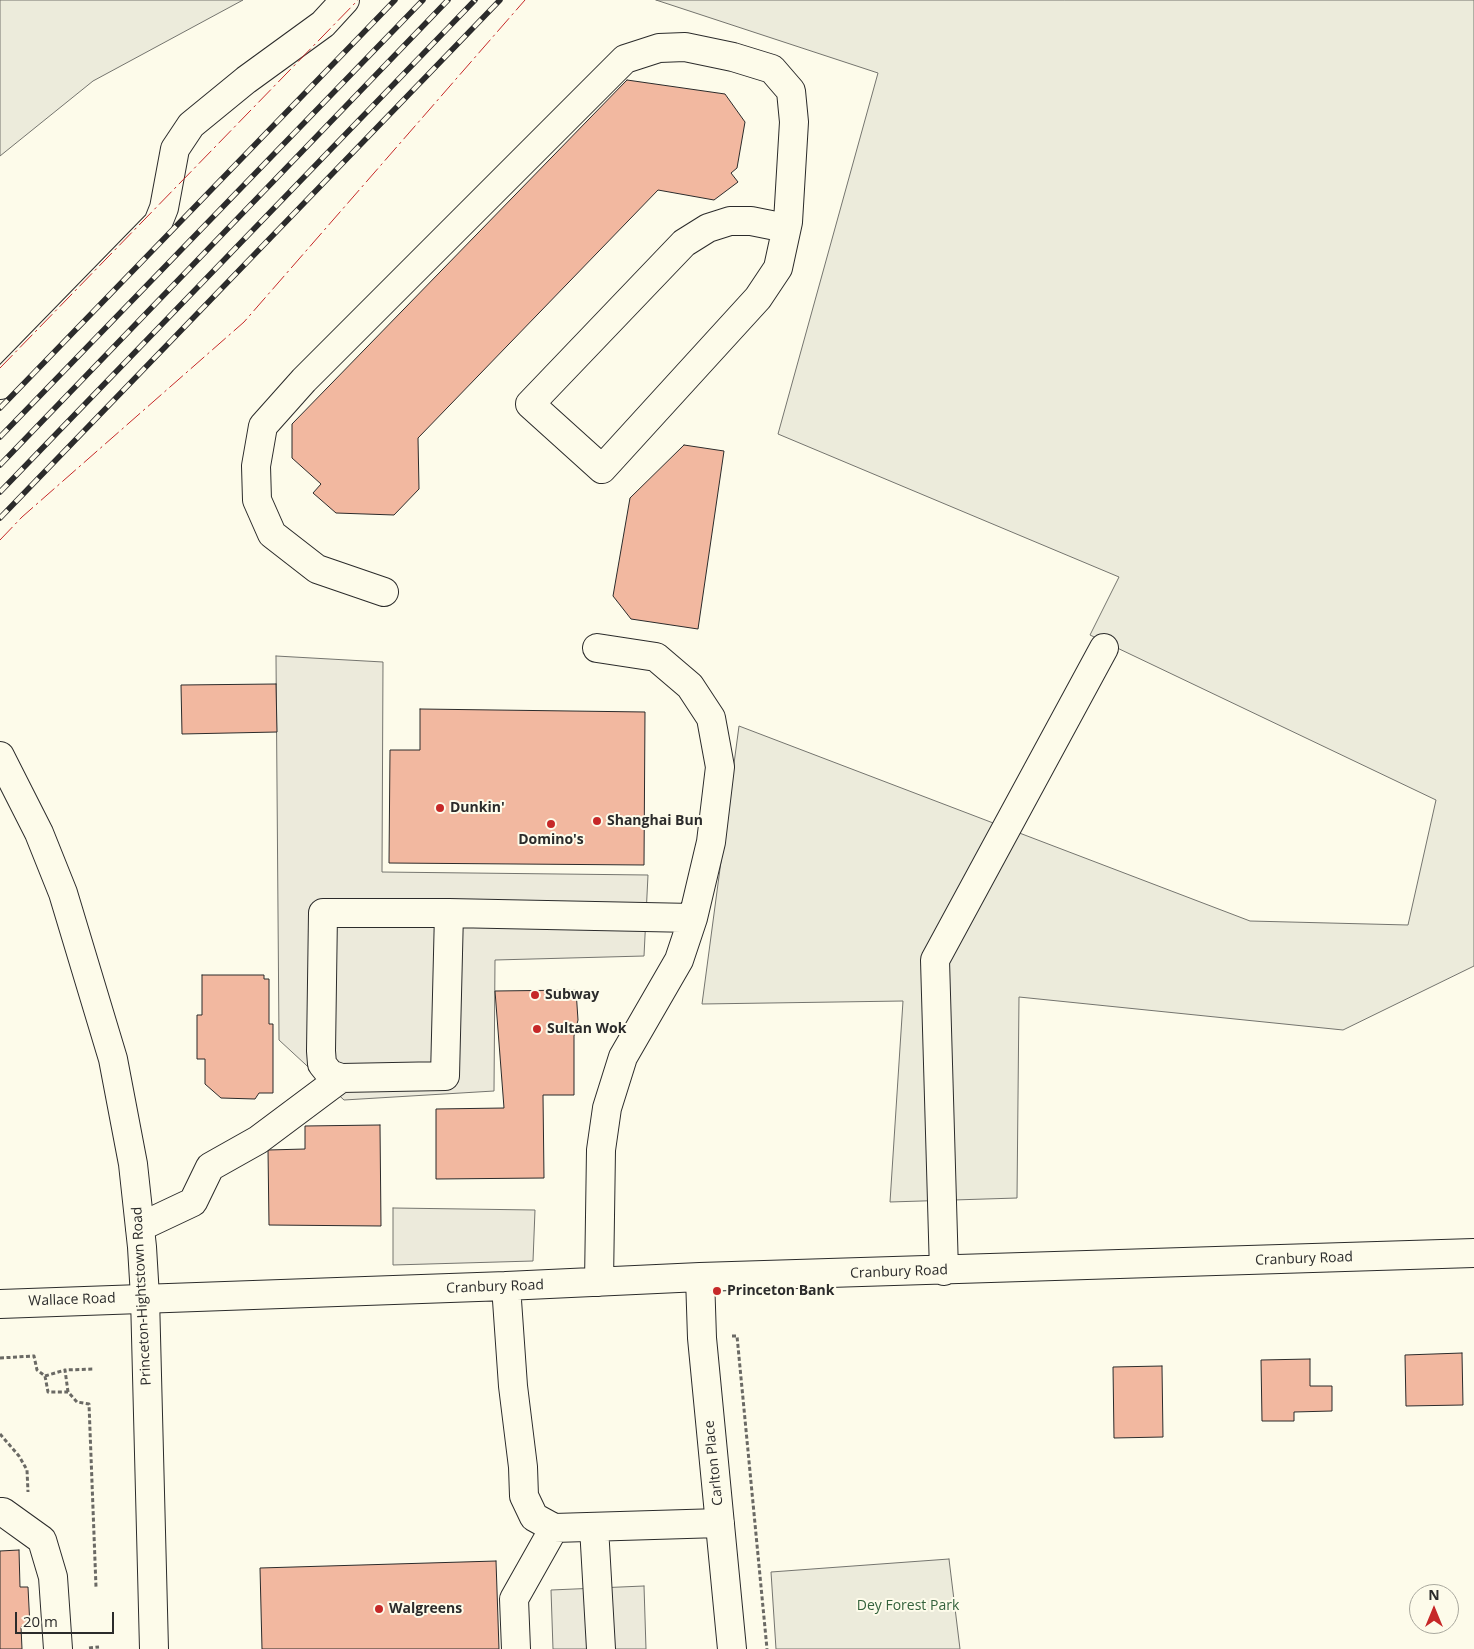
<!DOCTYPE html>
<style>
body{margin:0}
#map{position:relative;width:1474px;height:1649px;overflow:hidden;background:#fdfbea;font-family:"Open Sans",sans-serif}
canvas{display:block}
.north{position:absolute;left:1409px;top:1584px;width:50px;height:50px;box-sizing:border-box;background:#fdfbea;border:1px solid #a9a89e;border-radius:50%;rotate:0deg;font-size:14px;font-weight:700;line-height:20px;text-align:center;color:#2b2b2b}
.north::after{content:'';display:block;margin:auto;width:18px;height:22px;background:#c62828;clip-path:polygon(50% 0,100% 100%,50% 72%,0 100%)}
.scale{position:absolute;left:15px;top:1612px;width:99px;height:22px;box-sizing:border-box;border:2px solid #2b2b2b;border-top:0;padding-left:6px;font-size:15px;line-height:18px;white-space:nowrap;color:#2b2b2b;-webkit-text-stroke:4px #fdfbea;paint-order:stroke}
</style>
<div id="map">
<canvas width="1474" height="1649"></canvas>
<div class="north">N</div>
<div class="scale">20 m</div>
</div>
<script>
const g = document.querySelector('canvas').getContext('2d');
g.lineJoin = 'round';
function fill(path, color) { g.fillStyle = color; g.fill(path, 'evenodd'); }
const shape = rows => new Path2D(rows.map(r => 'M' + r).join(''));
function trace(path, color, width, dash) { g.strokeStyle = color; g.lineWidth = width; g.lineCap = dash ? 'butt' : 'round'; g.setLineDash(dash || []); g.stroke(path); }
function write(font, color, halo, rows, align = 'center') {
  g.font = font + ' "Open Sans",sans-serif'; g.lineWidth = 4; g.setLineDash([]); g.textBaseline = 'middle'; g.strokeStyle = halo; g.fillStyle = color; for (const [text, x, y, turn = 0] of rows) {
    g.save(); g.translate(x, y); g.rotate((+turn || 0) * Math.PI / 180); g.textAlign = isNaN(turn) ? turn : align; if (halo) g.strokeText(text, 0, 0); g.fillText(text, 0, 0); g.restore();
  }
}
const green = shape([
 [0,0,243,0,93,81,0,156,0,0],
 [656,0,1474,0,1474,966,1343,1030,1019,997,1017,1198,890,1202,903,1001,702,1004,739,726,1250,921,1408,925,1436,800,1090,635,1119,577,778,434,878,73,656,0],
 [949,1559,960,1649,776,1649,771,1572,949,1559]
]);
fill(green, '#ecebdb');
trace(green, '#74746e', 1);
const parking = shape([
 [276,656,383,662,382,872,648,875,644,956,495,960,494,1091,344,1100,279,1040,276,656],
 [393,1208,535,1210,533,1261,393,1265,393,1208],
 [644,1586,646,1649,553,1649,551,1590,644,1586]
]);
fill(parking, '#eceadb');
trace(parking, '#74746e', 1);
const building = shape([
 [627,80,725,94,745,122,737,168,731,173,738,182,714,200,658,190,418,438,419,489,394,515,336,513,313,493,321,484,292,458,292,424,627,80],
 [684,445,724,451,698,629,631,619,613,596,630,498,684,445],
 [276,684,277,732,182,734,181,685,276,684],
 [420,709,645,712,644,865,389,863,390,750,420,750,420,709],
 [202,975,264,975,264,979,269,979,269,1024,273,1024,273,1093,259,1093,255,1099,221,1098,205,1084,205,1059,197,1059,197,1015,202,1015,202,975],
 [576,990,578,1020,574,1036,574,1095,543,1095,544,1178,436,1179,436,1109,504,1108,495,991,576,990],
 [380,1125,381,1226,269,1225,268,1150,305,1149,305,1126,380,1125],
 [1462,1353,1463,1405,1406,1406,1405,1355,1462,1353],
 [1310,1359,1310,1386,1332,1386,1332,1411,1294,1412,1294,1421,1262,1421,1261,1360,1310,1359],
 [1162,1366,1163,1437,1114,1438,1113,1367,1162,1366],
 [19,1550,20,1587,28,1587,30,1627,21,1627,22,1649,0,1649,0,1551,19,1550],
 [496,1561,499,1649,262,1649,260,1568,496,1561]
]);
fill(building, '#f2b8a0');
trace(building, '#2b2b2b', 1);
const minor = shape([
 [0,385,158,223,164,208,175,149,191,125,246,80,323,24,345,0],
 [384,592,317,569,272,534,257,500,256,466,263,426,304,380,625,59,659,48,685,47,733,57,772,69,791,91,794,122,788,222,778,268,758,298,602,469,530,404,684,243,708,228,730,221,751,221,786,228],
 [597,648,656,657,690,686,711,718,720,767,711,842,693,918,679,960,623,1057,607,1108,601,1150,599,1282],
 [449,913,323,913,321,1051,322,1064,330,1074,341,1078,445,1076,449,913,693,918],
 [140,1227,193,1202,210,1167,258,1140,341,1078],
 [944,1271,935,960,1104,648],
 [700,1277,702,1338,732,1649],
 [506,1286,513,1386,523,1467,524,1496,534,1517,554,1528,720,1523],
 [0,1304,506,1286,700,1277,1474,1253],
 [0,1512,3,1512,42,1540,53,1577,58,1649],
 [594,1527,601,1649],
 [516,1649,514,1599,554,1528]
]);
const major = shape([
 [0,756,39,833,63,893,113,1059,133,1164,142,1247,145,1297,154,1649]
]);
trace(minor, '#2b2b2b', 30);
trace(major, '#2b2b2b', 30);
trace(shape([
 [732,1336,737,1336,767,1649],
 [0,1358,34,1356,37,1370,45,1376,48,1392,68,1392,77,1402,89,1404,96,1587],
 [45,1376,65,1370],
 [68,1392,65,1370,94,1369],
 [0,1434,19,1456,27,1470,28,1492],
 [89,1648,99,1647]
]), '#6a6964', 3, [4, 2.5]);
trace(minor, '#fdfbea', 28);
trace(major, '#fdfbea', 28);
const rail = shape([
 [0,408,395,0],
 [0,437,423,0],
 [0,465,448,0],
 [0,492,475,0],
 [0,518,500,0]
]);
trace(rail, '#2b2b2b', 5.5);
trace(rail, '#fdfbea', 4, [11]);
trace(shape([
 [0,368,358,0],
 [0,540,22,517,244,322,525,0]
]), '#c62828', 1, [18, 4, 2.5, 4]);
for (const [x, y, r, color] of [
 [440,808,5,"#c62828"],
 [597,821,5,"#c62828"],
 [551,824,5,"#c62828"],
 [535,995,5,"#c62828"],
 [537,1029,5,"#c62828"],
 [717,1291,5,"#c62828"],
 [379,1609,5,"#c62828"]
]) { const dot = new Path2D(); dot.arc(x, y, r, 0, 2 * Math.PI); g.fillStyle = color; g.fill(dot); trace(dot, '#fdfbea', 2); }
write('bold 14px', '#2b2b2b', '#fdfbea', [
 ["Dunkin'",450,808],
 ["Shanghai Bun",607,821],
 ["Domino's",551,840,"center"],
 ["Subway",545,995],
 ["Sultan Wok",547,1029],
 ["Princeton Bank",727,1291],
 ["Walgreens",389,1609]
], 'left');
write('14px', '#2b2b2b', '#fdfbea', [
 ["Cranbury Road",1304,1259,-2],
 ["Cranbury Road",899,1272,-2],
 ["Cranbury Road",495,1287,-2],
 ["Princeton-Hightstown Road",142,1296,-93],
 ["Wallace Road",72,1300,-2],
 ["Carlton Place",714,1463,-96]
]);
write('14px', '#34623c', '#fdfbea', [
 ["Dey Forest Park",908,1606]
]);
</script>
